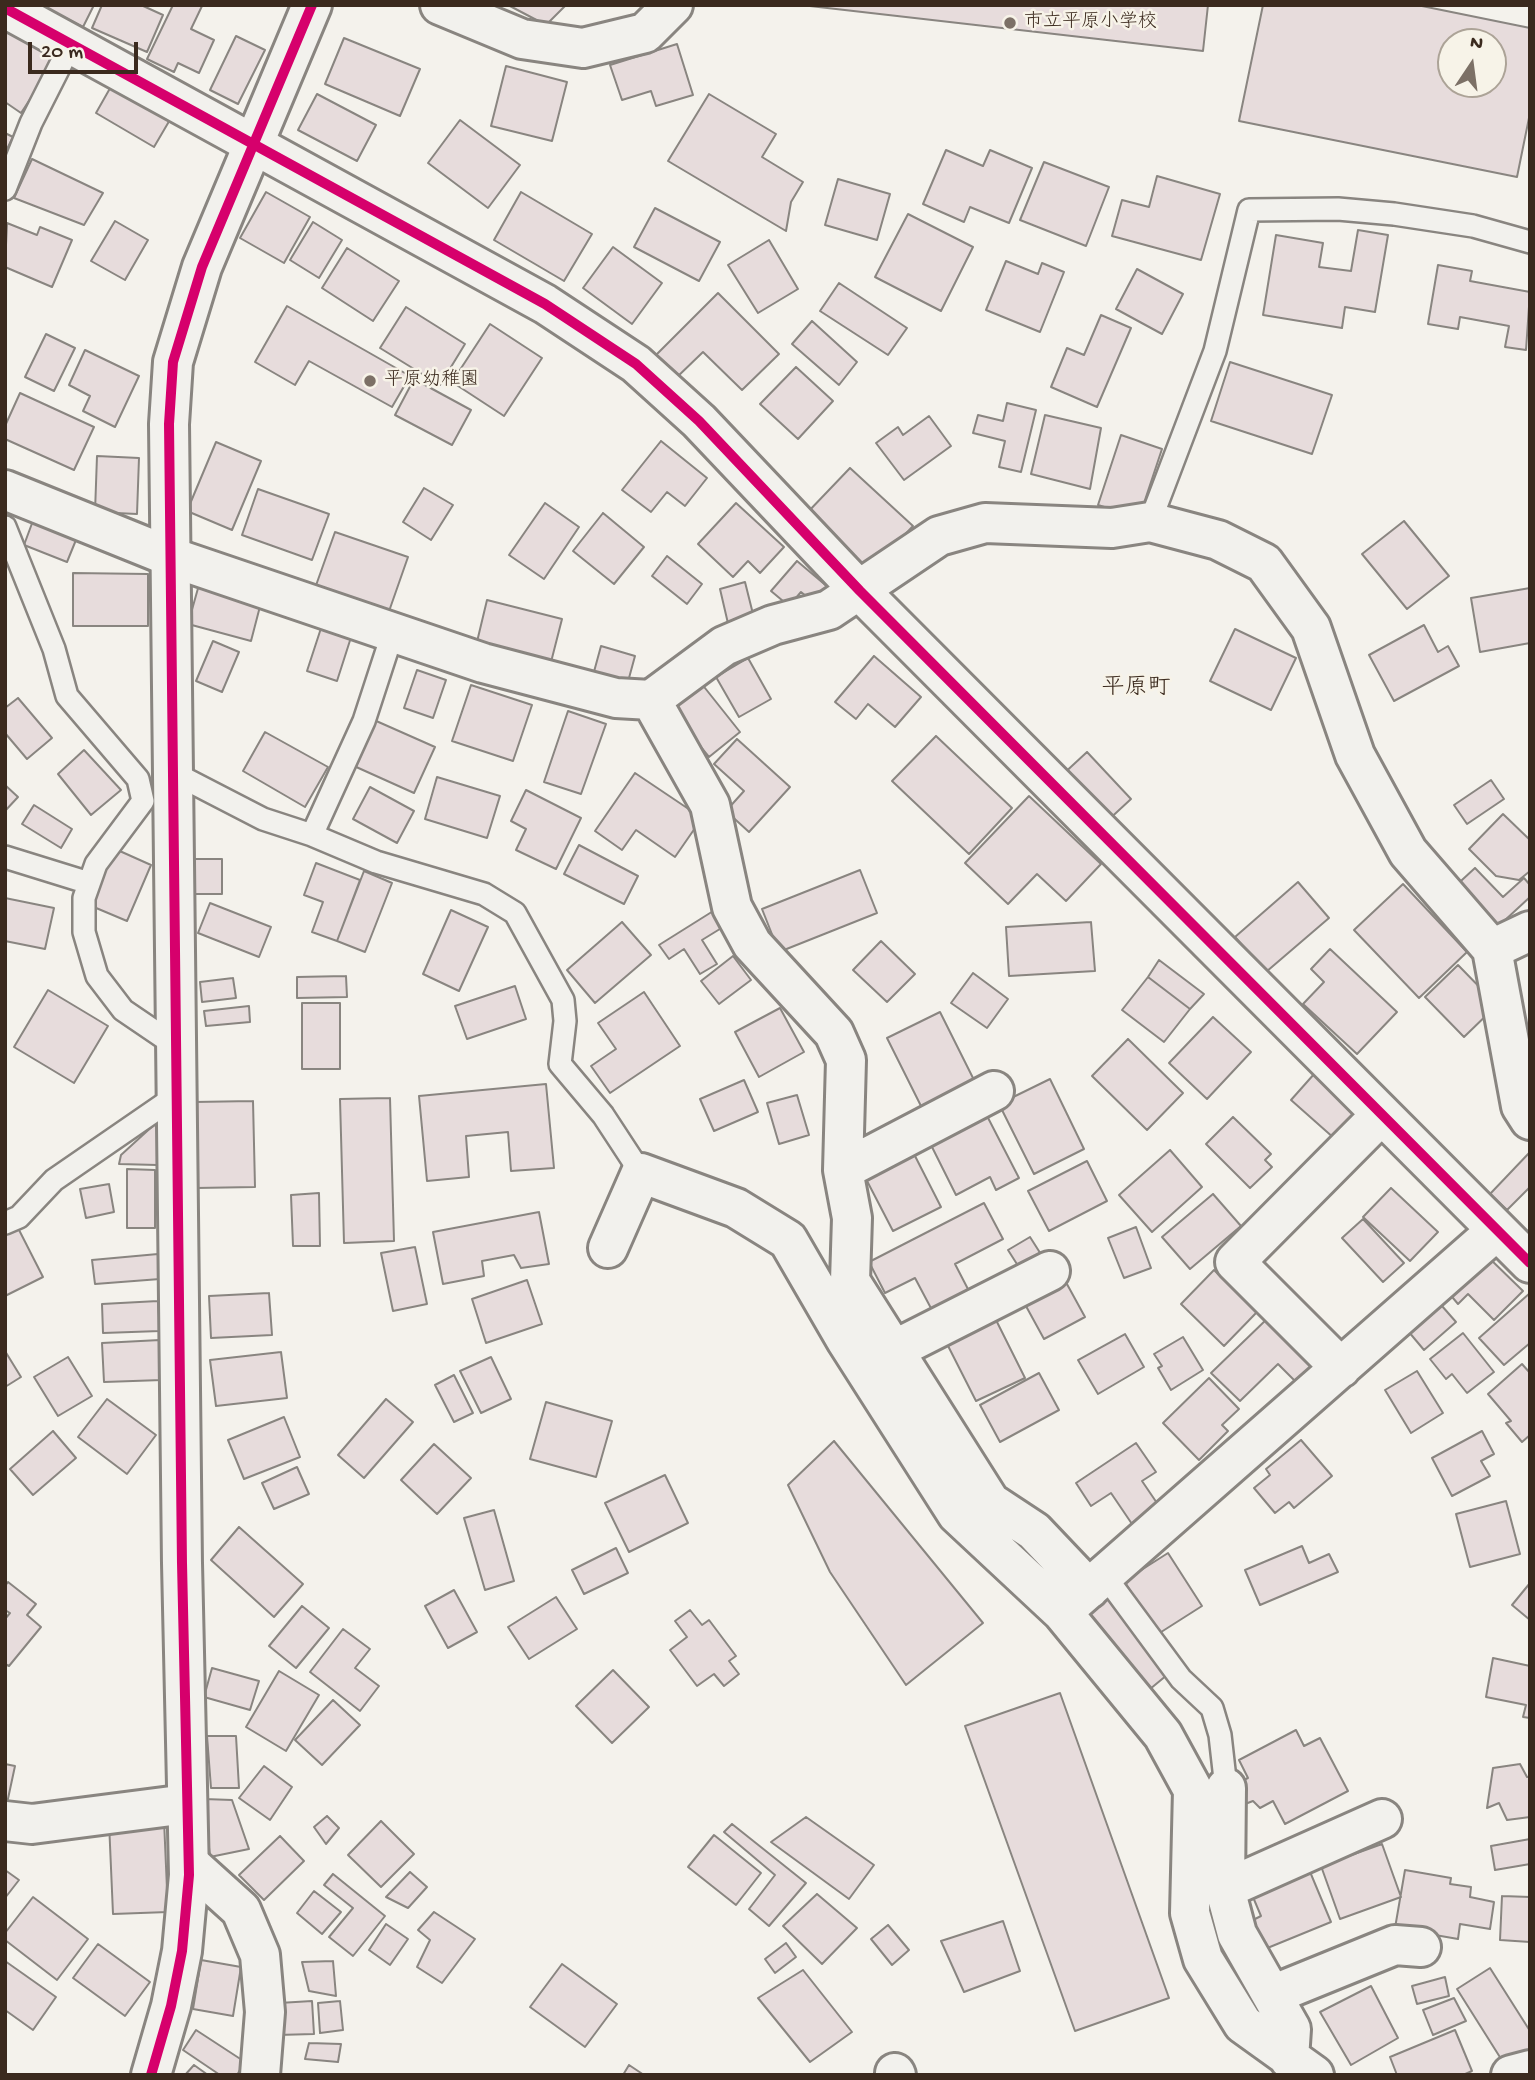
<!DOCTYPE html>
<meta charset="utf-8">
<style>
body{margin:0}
#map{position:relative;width:1535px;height:2080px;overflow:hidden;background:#f4f2ec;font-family:"Gochi Hand",sans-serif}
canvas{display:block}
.frame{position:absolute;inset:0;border:7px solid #3b2a1e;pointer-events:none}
.north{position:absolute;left:1437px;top:28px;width:70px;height:70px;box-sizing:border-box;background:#f7f3e8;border:2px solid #aca397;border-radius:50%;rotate:13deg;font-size:19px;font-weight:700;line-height:28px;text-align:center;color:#3b2a1e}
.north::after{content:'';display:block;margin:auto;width:24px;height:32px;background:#7c7066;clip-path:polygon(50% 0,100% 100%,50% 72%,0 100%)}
.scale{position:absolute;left:28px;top:42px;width:110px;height:32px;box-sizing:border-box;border:4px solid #3b2a1e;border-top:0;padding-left:9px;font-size:21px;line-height:24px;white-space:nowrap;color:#3b2a1e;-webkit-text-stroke:5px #f7f3e8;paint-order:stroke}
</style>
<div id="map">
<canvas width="1535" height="2080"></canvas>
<div class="frame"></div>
<div class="north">N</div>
<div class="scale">20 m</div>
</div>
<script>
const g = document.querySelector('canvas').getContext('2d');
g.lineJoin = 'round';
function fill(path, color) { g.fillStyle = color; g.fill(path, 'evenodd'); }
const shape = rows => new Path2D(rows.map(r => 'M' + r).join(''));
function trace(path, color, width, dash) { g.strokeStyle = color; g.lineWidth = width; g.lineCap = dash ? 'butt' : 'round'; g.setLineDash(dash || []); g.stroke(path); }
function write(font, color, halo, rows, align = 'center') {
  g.font = font + ' "Gochi Hand","Klee One",sans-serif'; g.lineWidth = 5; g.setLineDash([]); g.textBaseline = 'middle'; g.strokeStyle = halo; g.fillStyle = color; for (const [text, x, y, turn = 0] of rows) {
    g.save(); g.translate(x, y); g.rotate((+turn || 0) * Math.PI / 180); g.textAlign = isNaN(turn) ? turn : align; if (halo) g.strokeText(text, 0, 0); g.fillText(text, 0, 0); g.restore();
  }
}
const building = shape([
 [40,5,94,5,83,27,40,5],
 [102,5,141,5,163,15,147,52,92,28,102,5],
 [173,5,202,6,191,29,214,40,199,73,178,63,174,72,147,59,173,5],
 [508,5,566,5,546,25,508,5],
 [801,5,1208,5,1203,51,801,5],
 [1263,5,1417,5,1530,28,1530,113,1517,177,1239,121,1263,5],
 [1451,42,1493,42,1493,84,1451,84,1451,42],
 [5,26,56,60,21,113,5,102,5,26],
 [236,36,265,50,238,104,210,90,236,36],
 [344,38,420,69,400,116,325,84,344,38],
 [677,44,693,95,656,106,651,91,622,100,610,65,677,44],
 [506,66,567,82,552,141,491,126,506,66],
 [113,83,171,118,154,147,96,113,113,83],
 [317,94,376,125,357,161,298,130,317,94],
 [709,94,776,134,762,157,803,182,791,202,786,231,668,161,709,94],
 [460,120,520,165,488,208,428,163,460,120],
 [5,133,13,137,5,153,5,133],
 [946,150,983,166,990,150,1032,168,1009,223,970,207,964,222,923,204,946,150],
 [32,159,103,193,84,225,14,198,32,159],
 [1044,162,1109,187,1086,246,1020,220,1044,162],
 [1157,176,1220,194,1201,260,1112,236,1122,200,1149,207,1157,176],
 [838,179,890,194,877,240,825,225,838,179],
 [266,192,310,217,284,263,240,238,266,192],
 [521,192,592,234,564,281,494,240,521,192],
 [655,208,720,242,699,281,634,247,655,208],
 [908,214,973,247,941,311,875,277,908,214],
 [115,221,148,240,125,280,91,261,115,221],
 [313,222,342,240,319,278,290,260,313,222],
 [7,223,37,235,40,227,72,240,52,287,5,267,7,223],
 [1358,230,1388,235,1375,312,1345,307,1342,328,1263,315,1276,235,1323,243,1319,267,1351,271,1358,230],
 [769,240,798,289,758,313,728,265,769,240],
 [613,247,662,283,632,324,583,288,613,247],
 [347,248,399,281,373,321,322,288,347,248],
 [1006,261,1038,274,1042,263,1064,272,1040,332,986,310,1006,261],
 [1438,265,1472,271,1470,281,1530,292,1526,350,1505,347,1509,326,1460,317,1458,329,1428,324,1438,265],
 [1137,269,1183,294,1162,334,1116,309,1137,269],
 [839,283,907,328,888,355,820,311,839,283],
 [718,293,779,354,742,390,703,352,674,380,653,358,718,293],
 [287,306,410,376,392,407,309,361,295,385,255,362,287,306],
 [406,307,465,344,440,385,380,348,406,307],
 [1101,315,1131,328,1097,407,1051,387,1067,348,1084,355,1101,315],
 [812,321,857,362,839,385,792,344,812,321],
 [490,324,542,358,504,416,452,382,490,324],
 [46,334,75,348,54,391,25,377,46,334],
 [85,350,139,376,115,427,83,411,90,396,69,385,85,350],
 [1230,362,1332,395,1312,454,1211,421,1230,362],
 [796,367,833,401,798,439,760,404,796,367],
 [414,379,471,410,452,445,395,415,414,379],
 [20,393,94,427,74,470,5,439,5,426,20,393],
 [1007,403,1036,410,1021,472,999,467,1005,441,973,433,978,415,1003,421,1007,403],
 [1045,415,1101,428,1090,489,1031,474,1045,415],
 [929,416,951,446,904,480,876,443,898,427,903,435,929,416],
 [1121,435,1162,449,1139,518,1098,505,1121,435],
 [661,441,707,478,685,506,667,492,651,512,622,490,661,441],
 [216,442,261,461,232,530,187,511,216,442],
 [97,456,139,458,137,514,95,512,97,456],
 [850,468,913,526,869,573,806,514,850,468],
 [424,488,453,505,431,540,403,522,424,488],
 [258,489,329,514,312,560,242,535,258,489],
 [545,503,579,527,544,579,509,555,545,503],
 [736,503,784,547,760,573,748,561,733,577,698,544,736,503],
 [603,513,644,547,614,584,573,551,603,513],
 [34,518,78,535,67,562,24,545,34,518],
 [1404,521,1449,576,1407,609,1362,554,1404,521],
 [335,532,408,557,387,617,314,591,335,532],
 [667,556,702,584,687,604,652,576,667,556],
 [797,561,829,588,816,604,801,592,789,606,771,591,797,561],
 [73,573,148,574,148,626,73,626,73,573],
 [202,574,264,591,251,641,188,624,202,574],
 [745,582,756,626,730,632,720,589,745,582],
 [1530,588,1530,643,1480,652,1471,598,1530,588],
 [487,600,562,619,550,666,476,646,487,600],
 [324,619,354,628,337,681,307,671,324,619],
 [1424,625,1438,652,1448,646,1459,666,1394,701,1369,655,1424,625],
 [1235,629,1296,658,1271,710,1210,681,1235,629],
 [213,641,239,652,222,692,196,681,213,641],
 [601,646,635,656,626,689,592,679,601,646],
 [874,656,921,697,895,727,868,704,856,719,835,702,874,656],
 [748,658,771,699,739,717,716,677,748,658],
 [417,670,446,680,433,718,404,708,417,670],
 [701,683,740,732,709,757,669,708,701,683],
 [471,685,532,705,513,761,452,741,471,685],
 [18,698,52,738,27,759,5,733,5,708,18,698],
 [568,711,606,724,581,794,544,782,568,711],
 [374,720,435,747,414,793,354,766,374,720],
 [265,732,328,767,305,807,243,771,265,732],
 [936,736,1012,808,969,854,892,781,936,736],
 [737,739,790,787,749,832,726,811,744,791,714,764,737,739],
 [84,750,121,790,91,815,58,774,84,750],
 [1087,752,1131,799,1104,824,1060,777,1087,752],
 [635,773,702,818,675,857,636,830,622,850,595,831,635,773],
 [437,777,500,796,487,838,425,819,437,777],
 [1491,780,1504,799,1467,824,1454,805,1491,780],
 [5,785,18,797,5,811,5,785],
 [370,787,414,811,397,843,353,819,370,787],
 [526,790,581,818,556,869,516,850,526,829,511,821,526,790],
 [1029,796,1101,864,1066,901,1037,874,1008,904,965,863,1029,796],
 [34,805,72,829,61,848,22,824,34,805],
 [1503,814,1530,840,1530,871,1519,880,1496,876,1469,849,1503,814],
 [579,845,638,876,624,904,564,874,579,845],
 [113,848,151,865,127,921,89,905,113,848],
 [182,859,222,859,222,894,182,894,182,859],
 [316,863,360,880,337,941,312,932,323,902,304,895,316,863],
 [1475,868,1503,897,1524,878,1530,885,1530,897,1490,934,1450,891,1475,868],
 [860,870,877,913,779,952,762,909,860,870],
 [364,871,392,883,365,952,337,941,364,871],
 [1298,882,1329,918,1266,972,1235,937,1298,882],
 [1403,884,1467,952,1419,998,1354,930,1403,884],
 [5,898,54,908,45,949,5,941,5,898],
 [210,903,271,927,259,957,198,933,210,903],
 [718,908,728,924,702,940,717,964,700,974,684,949,669,959,659,945,718,908],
 [451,910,488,927,459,991,423,974,451,910],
 [622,922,651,955,595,1003,567,970,622,922],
 [1091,922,1095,971,1009,976,1006,927,1091,922],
 [881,941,915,974,887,1002,853,970,881,941],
 [1330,949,1397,1012,1357,1054,1303,1004,1324,982,1311,969,1330,949],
 [733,956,751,980,719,1004,701,981,733,956],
 [1159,960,1204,994,1190,1009,1148,977,1159,960],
 [1458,965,1497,1005,1464,1037,1425,997,1458,965],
 [973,973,1008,999,987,1028,951,1003,973,973],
 [346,976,347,997,297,998,297,977,346,976],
 [1148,977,1190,1009,1164,1042,1122,1010,1148,977],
 [233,978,236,998,202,1002,200,982,233,978],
 [515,986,526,1019,467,1039,455,1006,515,986],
 [48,990,108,1026,74,1083,14,1047,48,990],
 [644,992,680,1046,610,1093,591,1066,616,1049,598,1023,644,992],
 [302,1003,340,1003,340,1069,302,1069,302,1003],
 [249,1006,250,1022,206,1026,204,1011,249,1006],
 [780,1008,804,1052,759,1077,735,1032,780,1008],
 [940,1012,975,1082,922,1108,887,1038,940,1012],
 [1213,1017,1251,1052,1207,1099,1169,1063,1213,1017],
 [1128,1039,1183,1093,1147,1130,1092,1076,1128,1039],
 [1315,1073,1359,1113,1335,1139,1291,1100,1315,1073],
 [1050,1079,1084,1149,1034,1174,999,1104,1050,1079],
 [744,1080,758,1112,714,1131,700,1099,744,1080],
 [546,1084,554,1168,511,1171,508,1132,466,1136,469,1177,427,1181,419,1096,546,1084],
 [797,1095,809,1135,779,1144,767,1103,797,1095],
 [390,1098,394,1241,344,1243,340,1099,390,1098],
 [253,1101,255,1187,196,1188,194,1102,253,1101],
 [985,1112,1019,1178,996,1190,990,1177,956,1195,929,1141,985,1112],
 [1233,1117,1271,1154,1265,1160,1272,1167,1250,1188,1206,1144,1233,1117],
 [157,1122,157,1165,119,1164,121,1155,157,1122],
 [1170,1150,1202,1187,1152,1232,1119,1195,1170,1150],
 [1530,1152,1530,1187,1507,1210,1490,1194,1530,1152],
 [914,1154,941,1207,893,1231,866,1179,914,1154],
 [1087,1161,1107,1201,1049,1231,1028,1191,1087,1161],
 [127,1169,155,1170,155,1228,127,1228,127,1169],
 [109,1184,114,1212,86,1218,80,1189,109,1184],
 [1391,1188,1438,1232,1410,1261,1363,1217,1391,1188],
 [319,1193,320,1246,293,1246,291,1195,319,1193],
 [1213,1194,1241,1226,1190,1269,1162,1237,1213,1194],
 [984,1203,1003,1239,955,1264,970,1293,933,1312,915,1278,885,1293,869,1262,984,1203],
 [539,1212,549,1264,521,1268,514,1255,482,1261,484,1276,443,1284,433,1232,539,1212],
 [1363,1219,1404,1263,1383,1282,1342,1238,1363,1219],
 [17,1226,43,1277,5,1296,5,1232,17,1226],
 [1136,1227,1151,1268,1124,1278,1108,1238,1136,1227],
 [1030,1237,1044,1259,1022,1272,1008,1250,1030,1237],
 [415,1247,427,1304,393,1311,381,1253,415,1247],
 [158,1254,160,1279,95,1284,92,1260,158,1254],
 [1486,1255,1523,1291,1494,1320,1468,1294,1458,1304,1448,1292,1486,1255],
 [1214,1270,1257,1312,1224,1346,1181,1304,1214,1270],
 [1062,1275,1085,1317,1044,1339,1021,1297,1062,1275],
 [527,1280,542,1324,486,1343,472,1299,527,1280],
 [269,1293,272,1335,211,1338,209,1296,269,1293],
 [1530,1293,1530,1343,1504,1365,1479,1338,1530,1293],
 [1435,1298,1456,1322,1424,1350,1403,1325,1435,1298],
 [158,1301,160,1331,103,1333,102,1304,158,1301],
 [992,1312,1025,1378,976,1401,943,1336,992,1312],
 [1269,1317,1315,1363,1296,1382,1278,1364,1240,1401,1211,1373,1269,1317],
 [1463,1333,1494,1372,1467,1393,1452,1374,1446,1379,1430,1359,1463,1333],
 [1125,1334,1144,1367,1098,1394,1078,1360,1125,1334],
 [1183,1337,1203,1370,1171,1390,1158,1368,1162,1366,1154,1354,1183,1337],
 [160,1340,162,1380,104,1382,102,1343,160,1340],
 [5,1351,21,1377,5,1387,5,1351],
 [281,1352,287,1398,216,1406,210,1360,281,1352],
 [68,1357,92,1396,58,1416,34,1377,68,1357],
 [491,1357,511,1399,481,1413,460,1371,491,1357],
 [1522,1364,1530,1373,1530,1435,1522,1442,1506,1423,1511,1421,1488,1394,1522,1364],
 [1417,1371,1443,1413,1411,1433,1385,1390,1417,1371],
 [1039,1373,1059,1410,1000,1442,980,1405,1039,1373],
 [454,1375,473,1413,454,1422,435,1385,454,1375],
 [1209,1378,1239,1409,1222,1425,1228,1431,1199,1460,1163,1423,1209,1378],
 [107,1399,156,1435,127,1474,78,1437,107,1399],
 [386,1399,413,1422,364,1478,338,1455,386,1399],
 [546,1402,612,1421,596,1477,530,1459,546,1402],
 [284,1417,300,1457,244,1479,228,1440,284,1417],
 [53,1431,76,1458,33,1495,10,1469,53,1431],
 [1482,1431,1494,1454,1481,1461,1490,1476,1452,1496,1432,1458,1482,1431],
 [1301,1440,1332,1476,1294,1508,1289,1502,1275,1513,1254,1488,1270,1475,1266,1469,1301,1440],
 [834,1441,983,1623,906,1685,830,1572,788,1485,834,1441],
 [1136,1443,1156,1472,1142,1481,1159,1506,1132,1524,1111,1493,1091,1506,1076,1483,1136,1443],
 [434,1444,471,1478,437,1514,401,1480,434,1444],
 [297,1467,309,1494,274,1509,262,1483,297,1467],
 [665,1475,688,1523,629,1552,605,1503,665,1475],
 [1506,1501,1520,1554,1470,1567,1456,1514,1506,1501],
 [494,1510,514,1581,485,1590,464,1518,494,1510],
 [239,1527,303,1584,274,1617,211,1560,239,1527],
 [1302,1546,1309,1563,1329,1554,1338,1572,1260,1605,1245,1570,1302,1546],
 [616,1548,628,1573,584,1594,572,1570,616,1548],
 [1168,1553,1202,1606,1158,1634,1124,1581,1168,1553],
 [8,1582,36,1604,27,1615,41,1627,9,1666,5,1664,5,1619,10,1613,5,1610,5,1586,8,1582],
 [1530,1583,1530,1620,1512,1605,1530,1583],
 [454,1590,477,1632,448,1648,425,1606,454,1590],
 [556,1597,577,1629,529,1659,508,1627,556,1597],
 [1107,1598,1167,1675,1144,1694,1083,1617,1107,1598],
 [302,1606,329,1628,296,1668,269,1646,302,1606],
 [690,1610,702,1625,709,1620,736,1656,729,1661,739,1674,724,1686,714,1674,697,1686,670,1650,687,1637,675,1621,690,1610],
 [343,1629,370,1649,355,1668,379,1686,360,1711,310,1672,343,1629],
 [1493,1658,1530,1666,1530,1718,1523,1717,1526,1705,1486,1697,1493,1658],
 [212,1668,259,1681,250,1710,204,1697,212,1668],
 [613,1670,649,1707,612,1743,576,1706,613,1670],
 [279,1671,319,1695,286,1751,246,1727,279,1671],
 [1060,1693,1169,1998,1075,2031,965,1726,1060,1693],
 [333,1700,360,1725,322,1765,295,1740,333,1700],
 [1296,1730,1304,1746,1320,1738,1348,1791,1285,1824,1273,1801,1260,1808,1253,1801,1245,1804,1235,1784,1248,1778,1239,1760,1296,1730],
 [207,1736,236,1736,239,1788,211,1788,207,1736],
 [5,1764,15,1766,6,1808,5,1807,5,1764],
 [1520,1764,1527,1777,1530,1777,1530,1817,1507,1820,1499,1803,1487,1808,1493,1768,1520,1764],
 [264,1766,292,1787,270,1820,239,1798,264,1766],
 [204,1799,232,1800,249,1849,210,1857,204,1799],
 [327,1816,339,1828,326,1844,314,1827,327,1816],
 [806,1817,874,1865,849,1899,771,1842,806,1817],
 [164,1820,168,1912,113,1914,109,1822,164,1820],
 [381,1821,414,1854,381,1887,348,1855,381,1821],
 [732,1824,806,1883,769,1926,749,1909,775,1875,724,1832,732,1824],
 [714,1835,761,1873,736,1905,688,1867,714,1835],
 [280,1836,304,1861,264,1900,239,1875,280,1836],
 [1530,1839,1530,1864,1495,1870,1491,1846,1530,1839],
 [1382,1844,1401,1897,1340,1919,1321,1866,1382,1844],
 [1308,1867,1331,1922,1265,1949,1253,1920,1261,1916,1250,1890,1308,1867],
 [5,1870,19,1880,5,1898,5,1870],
 [1405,1870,1451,1878,1450,1884,1471,1887,1470,1897,1494,1902,1490,1929,1460,1924,1458,1939,1395,1928,1405,1870],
 [410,1872,427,1887,408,1908,386,1897,410,1872],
 [333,1874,385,1916,353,1956,329,1937,353,1908,324,1885,333,1874],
 [314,1891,341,1912,322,1934,297,1913,314,1891],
 [817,1894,857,1928,822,1964,783,1926,817,1894],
 [1502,1896,1530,1897,1530,1942,1500,1940,1502,1896],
 [33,1897,88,1939,57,1980,5,1940,5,1933,33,1897],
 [434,1912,475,1939,442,1983,417,1967,430,1940,418,1930,434,1912],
 [1003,1921,1020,1971,964,1992,941,1941,1003,1921],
 [386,1924,408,1939,390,1965,369,1950,386,1924],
 [888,1925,909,1950,892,1965,871,1939,888,1925],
 [786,1943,796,1957,775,1973,765,1959,786,1943],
 [98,1944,150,1982,125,2016,73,1978,98,1944],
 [201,1960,241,1967,233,2016,193,2009,201,1960],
 [5,1961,56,1997,33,2030,5,2010,5,1961],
 [333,1961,336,1996,309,1991,302,1962,333,1961],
 [562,1964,617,2004,585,2047,530,2007,562,1964],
 [1490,1968,1530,2031,1530,2054,1503,2062,1457,1989,1490,1968],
 [803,1970,852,2032,810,2062,758,1998,803,1970],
 [1445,1977,1449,1996,1417,2004,1412,1986,1445,1977],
 [1371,1986,1398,2038,1351,2065,1320,2012,1371,1986],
 [1454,1998,1466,2021,1433,2035,1423,2010,1454,1998],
 [312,2001,314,2034,277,2035,279,2003,312,2001],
 [340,2001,343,2030,320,2033,318,2003,340,2001],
 [196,2030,245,2062,237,2075,220,2075,183,2050,196,2030],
 [1455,2030,1472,2071,1463,2075,1397,2075,1390,2057,1455,2030],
 [309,2043,341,2044,338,2062,305,2059,309,2043],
 [194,2065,208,2075,185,2075,194,2065],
 [629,2065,644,2075,623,2075,629,2065]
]);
fill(building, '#e7dcdc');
trace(building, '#898580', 2);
const lane = shape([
 [5,189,31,123,71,44],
 [1150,522,1215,351,1249,210,1338,209,1394,214,1473,226,1530,242],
 [5,527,54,649,67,696,138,779,143,801,96,864,84,898,84,932,97,976,123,1010,176,1046],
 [172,772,263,819,312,835,376,862,484,894,515,913,563,1000,565,1021,560,1064,603,1115,641,1173],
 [312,835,364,721,393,632],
 [5,857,89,883],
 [5,1223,19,1217,54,1180,176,1096],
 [1105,1576,1181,1679,1212,1708,1220,1735,1226,1788]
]);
const street = shape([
 [440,5,522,39,583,48,645,33,673,5],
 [5,8,545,304,636,364,699,421,860,591,1530,1263],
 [5,490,171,557,483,663,616,698,651,700,724,646,773,625,829,610,939,536,985,523,1112,528,1150,522,1218,540,1264,563,1311,628,1355,755,1408,852,1492,949,1521,1106,1530,1120],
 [651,700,710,805,732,907,752,944,834,1033,846,1060,843,1170,852,1218,850,1281,990,1502,1034,1531,1089,1589],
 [1492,949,1530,931],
 [843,1170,994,1091],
 [608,1248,641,1173,736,1208,788,1240,846,1340,957,1514,1062,1612,1163,1735,1193,1790,1190,1913,1203,1959,1243,2024,1314,2075],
 [894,1350,1050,1271],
 [1341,1368,1235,1262,1381,1115],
 [1069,1606,1496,1231],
 [1226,1788,1225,1889,1237,1934,1291,2029,1289,2059],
 [5,1821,32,1824,187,1804],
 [189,1863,241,1910,260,1955,265,2012,260,2075],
 [1225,1889,1382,1819],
 [1272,1995,1395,1945,1421,1947],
 [895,2073,896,2075],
 [1511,2075,1530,2070]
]);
const secondary = shape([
 [151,2075,171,2006,182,1951,189,1875,182,1563,169,424,173,362,202,267,312,5]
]);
trace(lane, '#898580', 26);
trace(street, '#898580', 44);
trace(secondary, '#898580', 44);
trace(lane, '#f2f1ed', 21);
trace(street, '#f2f1ed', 38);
trace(secondary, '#f2f1ed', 38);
trace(shape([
 [5,8,545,304,636,364,699,421,860,591,1530,1263],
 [151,2075,171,2006,182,1951,189,1875,182,1563,169,424,173,362,202,267,312,5]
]), '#d6006c', 10);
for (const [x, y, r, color] of [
 [1010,23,7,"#7c7066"],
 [370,381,7,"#7c7066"]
]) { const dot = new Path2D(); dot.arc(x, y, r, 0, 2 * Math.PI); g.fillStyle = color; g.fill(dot); trace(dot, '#f7f3e8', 2.5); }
write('19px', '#3b2a1e', '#f7f3e8', [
 ["市立平原小学校",1024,23],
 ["平原幼稚園",384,381]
], 'left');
write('23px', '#3b2a1e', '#f7f3e8', [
 ["平原町",1136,689]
]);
</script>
